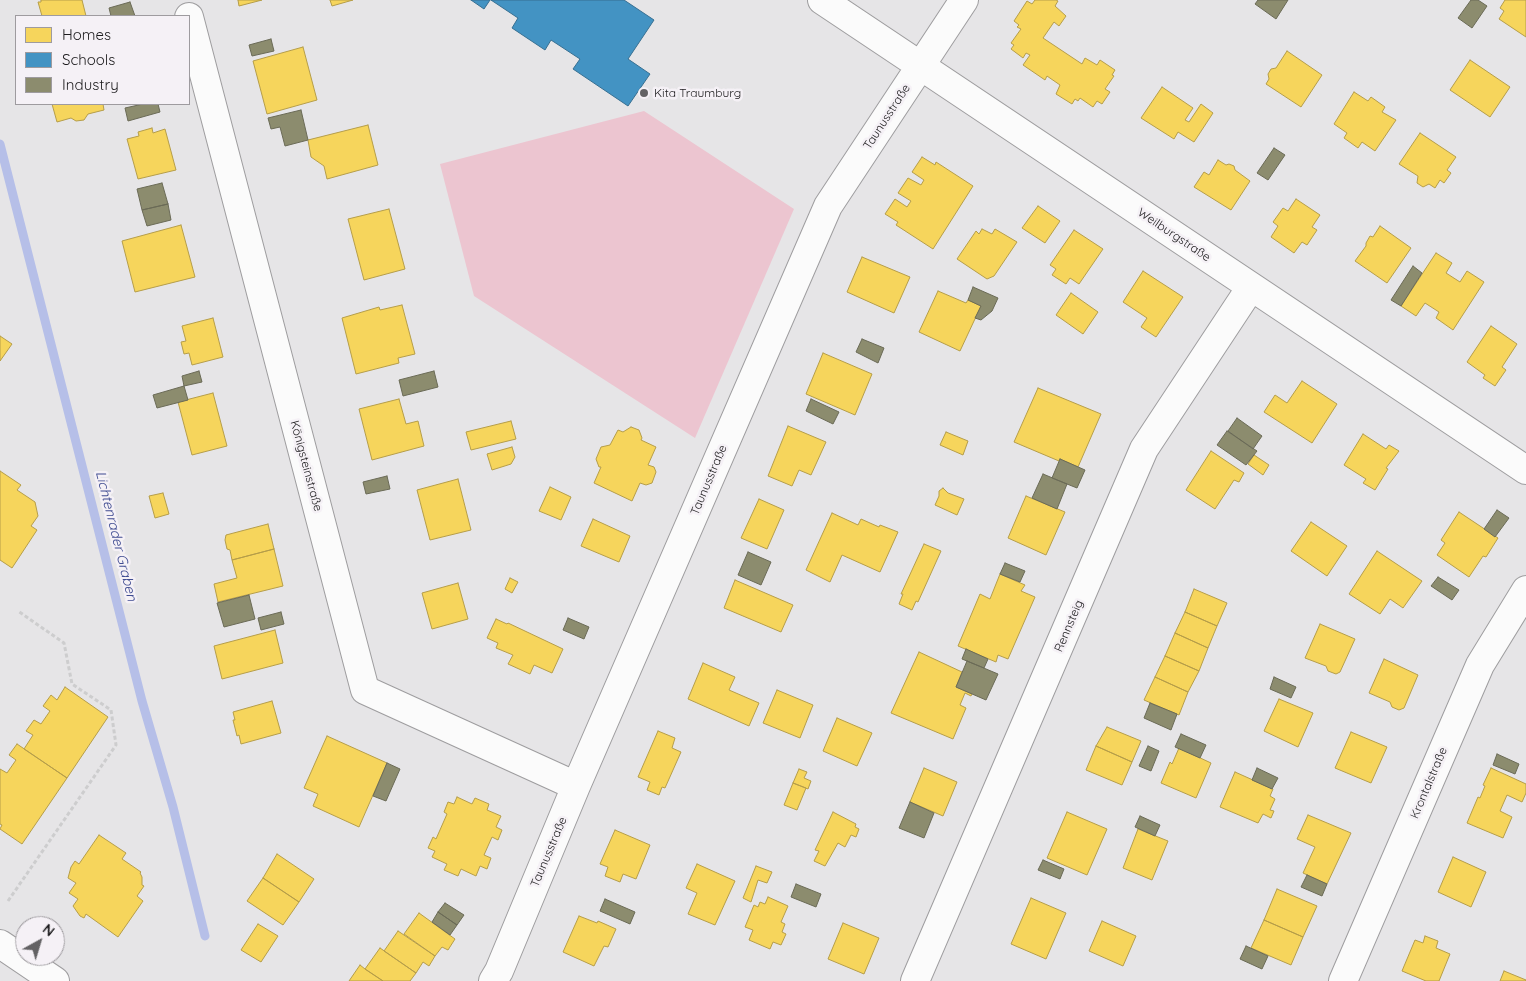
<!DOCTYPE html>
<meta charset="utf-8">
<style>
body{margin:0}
#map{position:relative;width:1526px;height:981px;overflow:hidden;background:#e6e5e7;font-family:Quicksand,sans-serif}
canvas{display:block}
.legend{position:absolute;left:15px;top:15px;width:175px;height:90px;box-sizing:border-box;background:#f5f1f6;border:1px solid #9e9b9f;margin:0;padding:6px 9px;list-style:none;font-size:15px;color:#1c1b1d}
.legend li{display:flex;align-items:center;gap:10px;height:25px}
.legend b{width:25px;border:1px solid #9e9b9f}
.north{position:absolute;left:15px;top:916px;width:50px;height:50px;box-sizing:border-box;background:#f5f1f6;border:1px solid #9e9b9f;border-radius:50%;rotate:39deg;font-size:14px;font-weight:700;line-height:20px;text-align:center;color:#1c1b1d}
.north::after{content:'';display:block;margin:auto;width:18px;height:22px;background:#636264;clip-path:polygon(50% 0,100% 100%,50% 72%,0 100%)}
</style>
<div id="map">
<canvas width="1526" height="981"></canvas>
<ul class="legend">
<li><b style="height:14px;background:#f6d55c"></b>Homes</li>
<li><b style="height:14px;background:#4393c3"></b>Schools</li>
<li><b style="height:14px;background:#8c8c6e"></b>Industry</li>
</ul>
<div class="north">N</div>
</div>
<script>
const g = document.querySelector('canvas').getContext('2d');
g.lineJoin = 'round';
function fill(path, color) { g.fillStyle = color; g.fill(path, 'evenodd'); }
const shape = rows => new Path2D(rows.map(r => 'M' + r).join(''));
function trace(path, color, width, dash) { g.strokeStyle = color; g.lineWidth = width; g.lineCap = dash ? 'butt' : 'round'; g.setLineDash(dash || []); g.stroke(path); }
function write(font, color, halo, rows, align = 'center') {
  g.font = font + ' Quicksand,sans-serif'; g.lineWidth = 5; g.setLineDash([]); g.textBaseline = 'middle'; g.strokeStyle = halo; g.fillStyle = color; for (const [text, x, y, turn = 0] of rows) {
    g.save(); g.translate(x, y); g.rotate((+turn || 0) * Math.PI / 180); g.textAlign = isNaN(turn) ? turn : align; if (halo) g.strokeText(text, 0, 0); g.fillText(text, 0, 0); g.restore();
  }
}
fill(shape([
 [644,111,794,209,695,438,474,296,440,164]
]), '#ecc5d0');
const homes = shape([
 [41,0,82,0,86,16,42,16,38,2,41,2,41,0],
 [238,0,262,0,239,6,238,0],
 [330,0,353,0,332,6,330,0],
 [1035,0,1056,0,1058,1,1055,6,1066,16,1059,26,1054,22,1043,38,1082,64,1085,58,1097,65,1100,60,1115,70,1112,75,1114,76,1105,89,1110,92,1102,104,1097,101,1093,107,1080,98,1078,101,1075,99,1072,104,1056,94,1060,85,1047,76,1045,80,1023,65,1030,55,1026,53,1023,58,1011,49,1014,45,1011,43,1021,29,1017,27,1019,25,1014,21,1027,1,1032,4,1035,0],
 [1505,0,1526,0,1526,37,1499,19,1504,11,1500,8,1505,0],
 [303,47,317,100,267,114,253,61,303,47],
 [1287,51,1322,75,1301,107,1266,84,1269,79,1268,74,1271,69,1276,68,1287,51],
 [1470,60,1510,87,1490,117,1450,90,1470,60],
 [1162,87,1193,108,1185,120,1189,122,1201,104,1213,113,1194,142,1178,132,1174,139,1141,118,1162,87],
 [1354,92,1368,101,1371,97,1385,107,1382,112,1396,120,1375,151,1362,142,1358,148,1344,138,1347,133,1334,124,1354,92],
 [52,104,103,104,104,110,88,114,84,120,76,121,71,118,57,122,52,104],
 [368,125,378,165,327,179,324,166,311,157,308,140,368,125],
 [152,128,153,133,165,129,176,170,138,179,127,139,139,136,138,132,152,128],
 [1420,133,1456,157,1447,170,1451,173,1444,183,1440,180,1435,188,1429,184,1423,187,1417,183,1418,176,1399,164,1420,133],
 [922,157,935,165,936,162,973,186,933,249,896,225,898,222,885,214,895,199,907,207,911,201,898,193,908,178,921,185,924,180,912,172,922,157],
 [1218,160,1226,165,1229,164,1234,166,1235,170,1250,181,1231,210,1194,187,1204,172,1209,175,1218,160],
 [1296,199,1320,215,1312,227,1317,230,1307,245,1302,242,1294,253,1271,237,1278,226,1273,222,1283,208,1288,211,1296,199],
 [1038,206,1060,221,1045,243,1022,228,1038,206],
 [389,209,405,269,364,280,348,219,389,209],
 [181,225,195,277,135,292,122,241,181,225],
 [1380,226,1411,248,1387,283,1355,261,1366,246,1366,243,1370,236,1373,237,1380,226],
 [982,229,992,234,995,229,1017,242,994,276,987,279,957,259,976,231,979,234,982,229],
 [1074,230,1103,249,1079,284,1070,278,1066,284,1052,275,1056,269,1050,265,1074,230],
 [1436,253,1452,263,1446,273,1460,282,1467,271,1484,282,1453,330,1436,318,1439,312,1425,303,1416,316,1401,306,1436,253],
 [862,257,910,277,894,313,847,292,862,257],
 [1143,271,1183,297,1156,337,1141,327,1147,318,1123,302,1143,271],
 [938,291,966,303,968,300,981,306,960,351,919,332,938,291],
 [1071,293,1098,312,1083,334,1056,315,1071,293],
 [402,305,415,354,398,358,399,363,356,374,342,318,379,307,380,310,402,305],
 [213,318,223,357,192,365,189,353,184,354,181,342,186,341,182,326,213,318],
 [1491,326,1517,344,1502,367,1506,370,1495,386,1483,378,1485,375,1467,362,1491,326],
 [0,336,12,344,0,361,0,336],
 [823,353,872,374,855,415,806,394,823,353],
 [1302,381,1337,404,1312,443,1264,412,1275,395,1287,403,1302,381],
 [1038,388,1101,414,1078,467,1060,459,1059,461,1014,442,1038,388],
 [213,393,227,446,192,455,178,402,213,393],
 [399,399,406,424,418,421,424,446,372,460,359,409,399,399],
 [511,421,516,439,471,450,466,432,511,421],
 [788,426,826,442,811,475,799,470,792,486,768,476,788,426],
 [631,427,639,430,642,438,641,440,656,447,648,465,654,467,656,472,652,483,646,485,640,483,632,501,594,483,601,467,599,467,596,459,601,447,610,445,618,430,623,432,631,427],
 [946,432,968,441,963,455,940,445,946,432],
 [1363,434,1386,449,1389,445,1399,451,1386,468,1388,469,1375,490,1363,483,1366,479,1344,465,1363,434],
 [512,447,515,457,511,464,492,470,487,454,512,447],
 [1211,451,1244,473,1239,482,1234,480,1215,509,1186,490,1211,451],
 [1254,455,1269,465,1263,475,1248,464,1254,455],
 [0,471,21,485,17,490,35,502,38,516,31,526,37,530,12,568,0,560,0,471],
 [458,479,471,530,430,540,417,490,458,479],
 [550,487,571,497,561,520,539,511,550,487],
 [943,488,948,493,964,499,957,515,935,505,939,496,939,491,943,488],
 [163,493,169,514,155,518,149,496,163,493],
 [1026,496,1065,512,1046,555,1008,538,1026,496],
 [759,499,784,510,767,549,741,538,759,499],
 [1459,512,1498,538,1486,557,1483,556,1469,577,1437,555,1445,543,1441,540,1459,512],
 [832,513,858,525,861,519,879,527,880,525,898,532,880,572,842,555,830,582,806,570,832,513],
 [593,519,630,536,619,562,581,546,593,519],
 [1311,522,1347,546,1327,576,1291,551,1311,522],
 [268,524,274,549,232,560,230,550,227,549,225,540,226,535,268,524],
 [924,544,941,551,918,602,916,601,912,610,899,604,903,594,901,594,924,544],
 [274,549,283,586,218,602,214,584,237,578,232,560,274,549],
 [1377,551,1422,581,1403,608,1390,599,1380,614,1349,594,1377,551],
 [1000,574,1025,585,1021,591,1035,597,1008,659,998,655,996,662,958,646,980,594,990,599,1000,574],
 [510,578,518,582,512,593,505,589,510,578],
 [735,580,793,605,781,632,724,608,735,580],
 [458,583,468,619,432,629,422,593,458,583],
 [1194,589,1227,603,1217,626,1185,612,1194,589],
 [1185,612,1217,626,1208,648,1175,633,1185,612],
 [496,619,507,624,508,623,563,649,552,673,534,665,530,674,508,664,513,655,496,648,498,643,487,638,496,619],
 [1320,624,1355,639,1340,672,1336,674,1328,671,1326,666,1305,658,1320,624],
 [275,630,283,663,222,679,214,646,275,630],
 [1175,633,1208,648,1199,671,1165,656,1175,633],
 [919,652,962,672,956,687,972,694,971,696,965,693,960,705,966,708,953,739,891,713,919,652],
 [1165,656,1199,671,1188,692,1155,677,1165,656],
 [1384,659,1418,675,1404,708,1399,710,1392,707,1390,702,1369,693,1384,659],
 [703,663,735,677,729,690,759,703,749,726,688,699,703,663],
 [1155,677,1188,692,1179,715,1144,700,1155,677],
 [65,687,108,717,67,778,24,749,33,735,26,731,34,720,41,724,50,711,43,706,51,695,57,700,65,687],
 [777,690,813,705,800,738,763,723,777,690],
 [1279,699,1313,713,1298,747,1264,731,1279,699],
 [272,701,281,733,241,744,239,735,237,736,233,720,235,720,233,712,272,701],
 [837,718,872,733,857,766,823,751,837,718],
 [1107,727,1141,741,1132,762,1096,746,1107,727],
 [658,731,675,738,672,748,681,752,665,788,662,787,659,795,647,790,650,782,638,777,658,731],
 [1351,732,1387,747,1371,783,1335,768,1351,732],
 [327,736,387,763,359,827,313,806,318,794,304,788,327,736],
 [17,744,67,778,22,844,0,829,2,825,0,824,0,769,7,773,16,760,9,755,17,744],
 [1096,746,1132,762,1122,785,1086,770,1096,746],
 [1179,748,1211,763,1196,798,1161,783,1170,762,1172,764,1179,748],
 [924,768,957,782,943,816,910,802,924,768],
 [1491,768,1526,784,1526,793,1522,802,1507,795,1500,811,1512,817,1503,838,1467,823,1478,797,1480,798,1485,786,1483,785,1491,768],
 [799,769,807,772,804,778,811,781,808,789,793,783,799,769],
 [1235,772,1273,789,1270,796,1275,799,1270,810,1274,811,1271,818,1263,814,1258,823,1220,807,1235,772],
 [793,783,806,788,797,810,784,805,793,783],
 [457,797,472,804,475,798,489,804,487,810,501,816,496,827,502,830,498,840,492,837,484,855,491,858,487,869,480,866,476,876,461,869,458,876,444,870,447,864,432,857,435,851,428,848,433,837,436,839,447,814,444,812,448,802,454,804,457,797],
 [833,812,856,824,855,827,859,829,856,837,851,835,845,847,838,843,825,866,814,861,819,851,815,850,833,812],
 [1067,812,1107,829,1087,875,1047,858,1067,812],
 [1308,815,1351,833,1327,884,1303,873,1315,847,1297,839,1308,815],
 [1138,829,1168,841,1152,880,1123,868,1138,829],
 [615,830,650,845,636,879,623,874,620,882,605,876,608,867,600,864,615,830],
 [99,835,126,853,122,859,141,872,140,873,142,877,142,885,144,886,137,896,143,901,118,937,86,914,84,918,80,916,73,906,78,899,69,893,76,883,68,878,71,867,75,861,79,864,99,835],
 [277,854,314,879,299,902,263,878,277,854],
 [1453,857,1486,872,1471,907,1438,892,1453,857],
 [697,864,735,881,715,925,688,914,697,893,686,888,697,864],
 [756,866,772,872,767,883,758,880,751,902,743,898,756,866],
 [263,878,299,902,283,925,247,901,263,878],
 [1277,889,1317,906,1303,937,1264,920,1277,889],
 [768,897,788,906,781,922,785,924,782,932,786,934,781,945,773,942,770,949,749,940,753,930,745,927,754,905,758,907,760,902,765,904,768,897],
 [1031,898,1066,913,1046,959,1011,944,1031,898],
 [419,913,455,939,448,950,442,947,435,956,404,934,419,913],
 [579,916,597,923,598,921,616,929,608,947,604,946,594,966,563,952,579,916],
 [1264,920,1303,937,1291,965,1251,948,1264,920],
 [1102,921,1136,936,1123,966,1089,951,1102,921],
 [843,923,879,938,864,974,828,959,843,923],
 [258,924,278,936,261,962,241,950,258,924],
 [398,931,435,956,429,966,423,962,416,973,384,951,398,931],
 [1425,936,1438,941,1436,948,1450,954,1439,981,1426,981,1402,971,1415,940,1423,943,1425,936],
 [380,948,416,973,410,981,383,981,365,969,380,948],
 [360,965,365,969,383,981,349,981,360,965],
 [1504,971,1526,980,1526,981,1500,981,1504,971]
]);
fill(homes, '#f6d55c');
trace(homes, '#b59d49', 1);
const schools = shape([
 [471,0,490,0,484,9,471,0],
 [491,0,624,0,654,20,628,59,650,74,628,106,573,69,580,59,551,40,545,50,512,28,518,18,491,0]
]);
fill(schools, '#4393c3');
trace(schools, '#376f91', 1);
const industry = shape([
 [1258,0,1288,0,1276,19,1255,4,1258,0],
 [1471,0,1478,0,1487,6,1472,28,1458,18,1471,0],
 [130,2,135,16,111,16,109,8,130,2],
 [271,39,274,51,252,56,249,45,271,39],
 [143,104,158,104,160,112,128,121,125,108,143,104],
 [301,110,308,140,285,146,280,127,271,129,268,118,301,110],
 [1274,148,1285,155,1268,180,1257,173,1274,148],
 [162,183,168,204,142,210,137,189,162,183],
 [168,204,171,220,147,226,142,210,168,204],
 [1413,266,1422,273,1401,306,1391,300,1413,266],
 [973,287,998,298,992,311,981,320,975,318,981,306,968,300,973,287],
 [862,339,884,348,878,363,856,352,862,339],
 [199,371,202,382,184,386,182,376,199,371],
 [434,371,438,387,403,396,399,380,434,371],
 [184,386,188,400,157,408,153,395,184,386],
 [811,399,839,412,833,424,806,411,811,399],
 [1237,418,1262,436,1253,449,1228,431,1237,418],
 [1227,431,1257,451,1246,465,1217,445,1227,431],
 [1060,459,1085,470,1077,488,1052,478,1060,459],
 [1043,474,1067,484,1057,509,1032,498,1043,474],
 [387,476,390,489,366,494,363,482,387,476],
 [1497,510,1509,518,1495,537,1484,529,1497,510],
 [748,552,771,562,761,585,738,575,748,552],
 [1005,563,1025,571,1020,582,1000,574,1005,563],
 [1438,577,1459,590,1452,600,1431,586,1438,577],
 [249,595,255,619,224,627,217,603,249,595],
 [281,612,284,624,261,630,258,618,281,612],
 [568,618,589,627,584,639,563,630,568,618],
 [966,649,988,659,984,668,962,659,966,649],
 [967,661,998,674,986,700,956,687,967,661],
 [1274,677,1296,687,1291,698,1270,689,1274,677],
 [1150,703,1177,714,1171,730,1144,718,1150,703],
 [1181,734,1206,745,1200,758,1175,747,1181,734],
 [1148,746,1159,751,1151,771,1139,766,1148,746],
 [1497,754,1519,764,1515,774,1493,765,1497,754],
 [387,763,400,769,386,801,373,796,387,763],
 [1257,768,1278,778,1272,789,1252,780,1257,768],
 [910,802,934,813,924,838,899,828,910,802],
 [1140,816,1160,825,1155,836,1135,827,1140,816],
 [1043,860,1064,869,1060,879,1038,870,1043,860],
 [1307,875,1327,884,1322,896,1301,887,1307,875],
 [796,884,821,894,816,907,791,897,796,884],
 [605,899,635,912,630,924,600,911,605,899],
 [445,903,464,915,457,925,438,912,445,903],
 [438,912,457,925,450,935,432,922,438,912],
 [1246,946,1268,956,1262,969,1240,959,1246,946]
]);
fill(industry, '#8c8c6e');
trace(industry, '#6a6a56', 1);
trace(shape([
 [0,144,142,701,173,807,205,936]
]), '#b6bfe8', 9);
const minor = shape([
 [822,0,1526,470],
 [189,17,365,690,576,786],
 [493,981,499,971,576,786,828,206,964,0],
 [915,981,1144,449,1251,287],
 [1343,981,1480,665,1526,590]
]);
const tertiary = shape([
 [0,944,55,981]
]);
trace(minor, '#9e9d9f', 30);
trace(tertiary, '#9e9d9f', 30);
trace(shape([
 [8,901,116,745,111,710,72,684,64,643,18,611]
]), '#cdcdce', 3, [4, 2.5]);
trace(minor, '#fbfbfb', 28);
trace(tertiary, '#fbfbfb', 28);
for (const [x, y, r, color] of [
 [644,93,5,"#636264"]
]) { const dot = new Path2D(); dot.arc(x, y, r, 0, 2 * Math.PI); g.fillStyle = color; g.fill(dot); trace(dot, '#f5f1f6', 2); }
write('12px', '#1c1b1d', '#f5f1f6', [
 ["Kita Traumburg",654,93]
], 'left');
write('12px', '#1c1b1d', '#f5f1f6', [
 ["Taunusstraße",887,117,-57],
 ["Weilburgstraße",1174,235,34],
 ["Königsteinstraße",306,466,75],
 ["Taunusstraße",709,480,-67],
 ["Rennsteig",1069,626,-67],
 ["Krontalstraße",1429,783,-67],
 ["Taunusstraße",549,852,-67]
]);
write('italic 14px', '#414d92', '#f5f1f6', [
 ["Lichtenrader Graben",116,536,76]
]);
</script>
